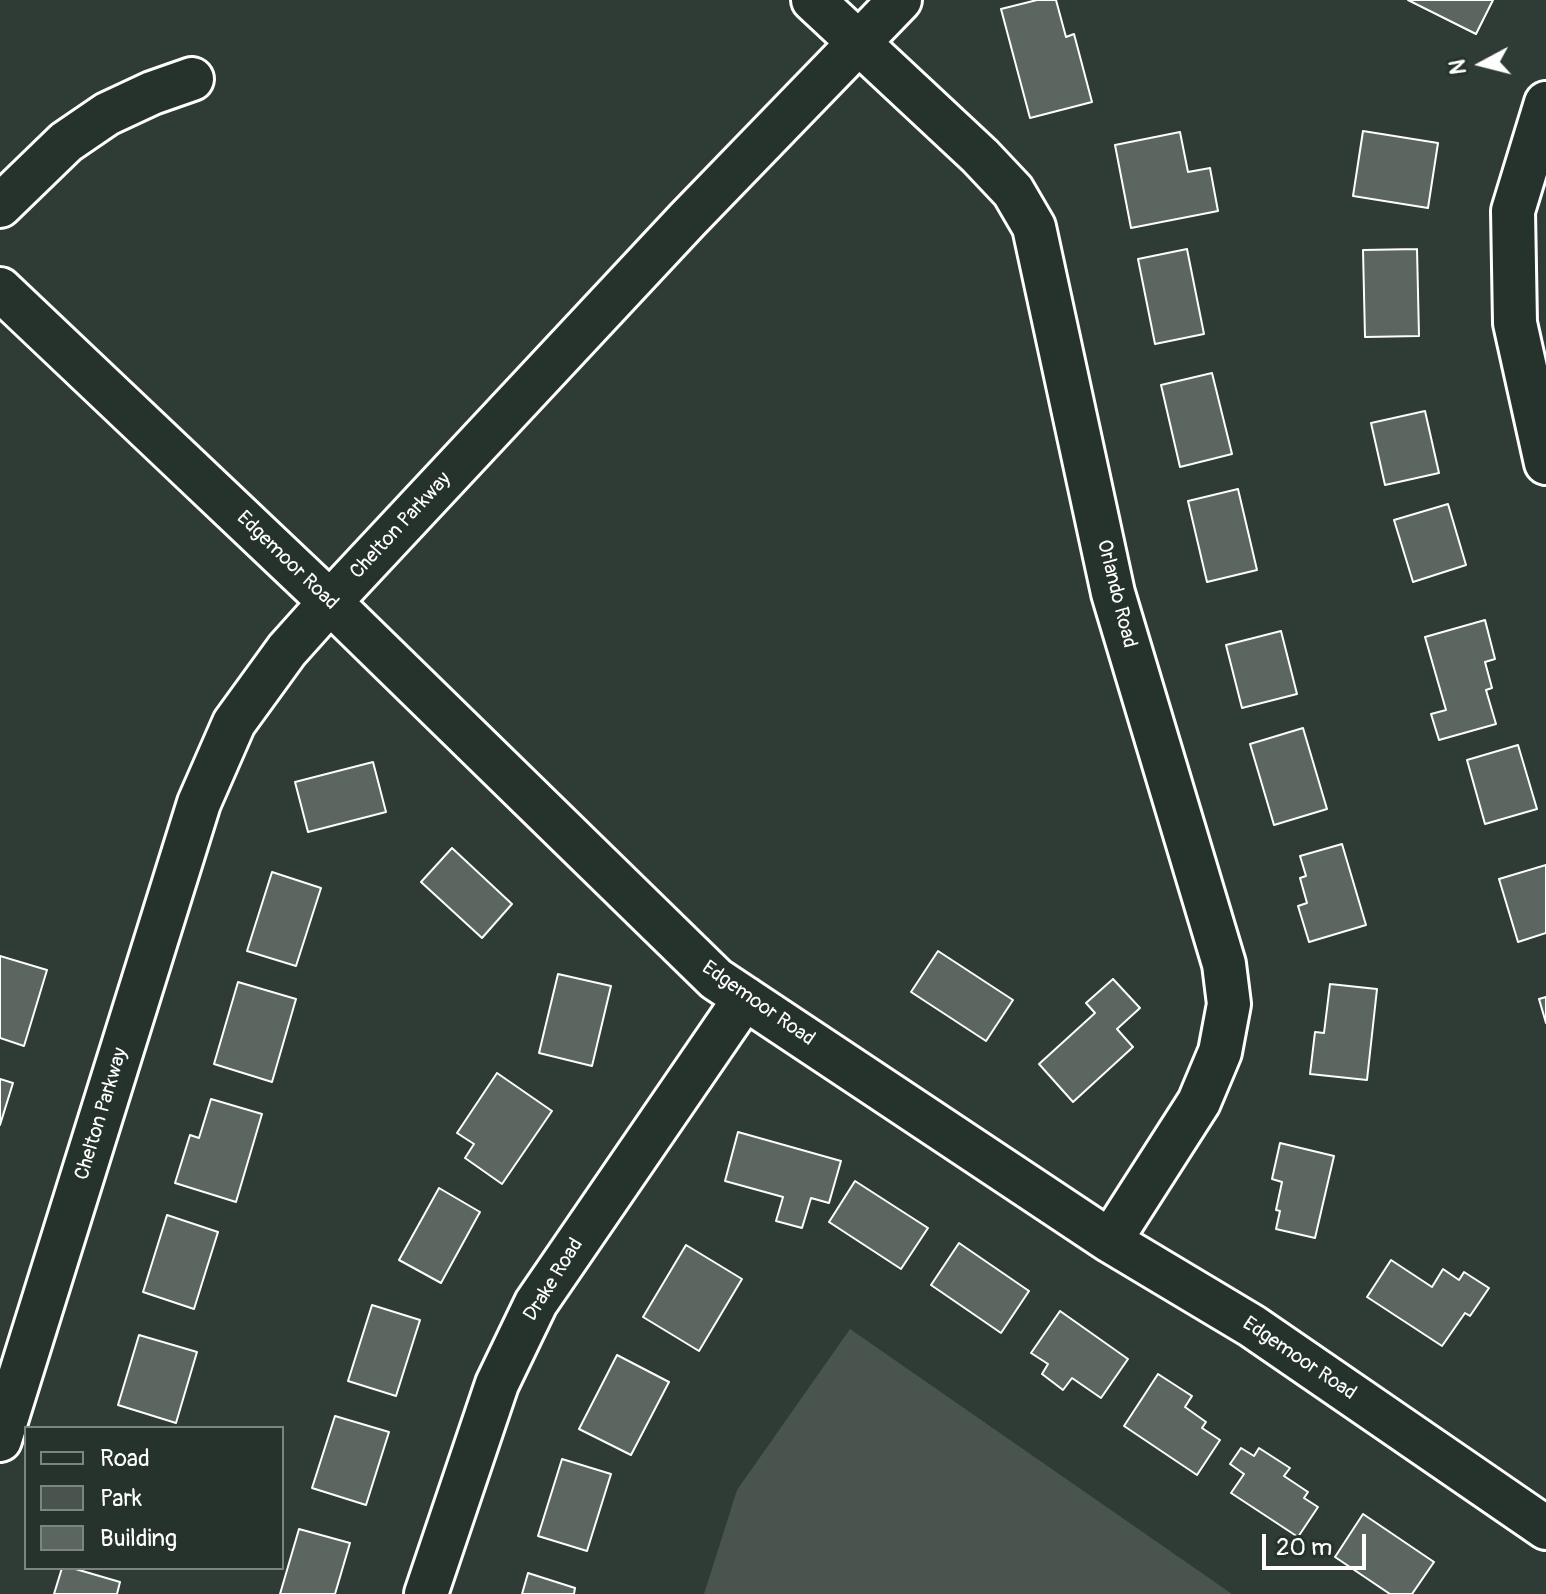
<!DOCTYPE html>
<style>
body{margin:0}
#map{position:relative;width:1546px;height:1594px;overflow:hidden;background:#2f3b35;font-family:Pangolin,sans-serif}
canvas{display:block}
.legend{position:absolute;left:24px;top:1426px;width:260px;height:144px;box-sizing:border-box;background:#26332d;border:2px solid #7d8581;margin:0;padding:10px 14px;list-style:none;font-size:24px;color:#fff}
.legend li{display:flex;align-items:center;gap:16px;height:40px}
.legend b{width:40px;border:2px solid #7d8581}
.north{position:absolute;left:1442px;top:24px;width:80px;height:80px;-webkit-text-stroke:6px #26332d;paint-order:stroke;rotate:263deg;font-size:22px;font-weight:700;line-height:32px;text-align:center;color:#fff}
.north::after{content:'';display:block;margin:auto;width:28px;height:36px;background:#fff;clip-path:polygon(50% 0,100% 100%,50% 72%,0 100%)}
.scale{position:absolute;left:1262px;top:1534px;width:104px;height:36px;box-sizing:border-box;border:4px solid #fff;border-top:0;padding-left:10px;font-size:24px;line-height:28px;white-space:nowrap;color:#fff;-webkit-text-stroke:6px #26332d;paint-order:stroke}
</style>
<div id="map">
<canvas width="1546" height="1594"></canvas>
<ul class="legend">
<li><b style="height:10px;background:#26332d"></b>Road</li>
<li><b style="height:22px;background:#4a544f"></b>Park</li>
<li><b style="height:22px;background:#5b6661"></b>Building</li>
</ul>
<div class="north">N</div>
<div class="scale">20 m</div>
</div>
<script>
const g = document.querySelector('canvas').getContext('2d');
g.lineJoin = 'round';
function fill(path, color) { g.fillStyle = color; g.fill(path, 'evenodd'); }
const shape = rows => new Path2D(rows.map(r => 'M' + r).join(''));
function trace(path, color, width, dash) { g.strokeStyle = color; g.lineWidth = width; g.lineCap = dash ? 'butt' : 'round'; g.setLineDash(dash || []); g.stroke(path); }
function write(font, color, halo, rows, align = 'center') {
  g.font = font + ' Pangolin,sans-serif'; g.lineWidth = 8; g.setLineDash([]); g.textBaseline = 'middle'; g.strokeStyle = halo; g.fillStyle = color; for (const [text, x, y, turn = 0] of rows) {
    g.save(); g.translate(x, y); g.rotate((+turn || 0) * Math.PI / 180); g.textAlign = isNaN(turn) ? turn : align; if (halo) g.strokeText(text, 0, 0); g.fillText(text, 0, 0); g.restore();
  }
}
fill(shape([
 [850,1329,1232,1594,704,1594,737,1490]
]), '#4a544f');
const building = shape([
 [1037,0,1056,0,1066,37,1074,34,1092,102,1030,118,1001,9,1037,0],
 [1408,0,1493,0,1476,34,1408,0],
 [1363,131,1438,143,1428,208,1353,196,1363,131],
 [1180,132,1188,172,1210,168,1218,211,1131,228,1115,145,1180,132],
 [1187,249,1204,334,1155,344,1138,259,1187,249],
 [1417,249,1419,336,1365,337,1363,250,1417,249],
 [1212,373,1232,454,1180,467,1161,385,1212,373],
 [1425,411,1439,473,1385,485,1371,423,1425,411],
 [1238,489,1257,570,1207,582,1188,501,1238,489],
 [1448,504,1466,565,1413,582,1394,520,1448,504],
 [1485,620,1495,659,1485,662,1492,688,1486,690,1496,724,1439,740,1431,714,1446,710,1425,637,1485,620],
 [1281,631,1297,694,1242,708,1226,645,1281,631],
 [1303,728,1327,809,1274,825,1250,744,1303,728],
 [1518,745,1537,809,1485,824,1467,760,1518,745],
 [373,762,386,812,308,832,295,782,373,762],
 [1342,844,1366,925,1309,942,1298,906,1307,903,1300,878,1306,876,1300,856,1342,844],
 [452,848,512,904,482,938,421,882,452,848],
 [1546,865,1546,933,1518,942,1499,879,1546,865],
 [272,872,321,888,296,966,247,951,272,872],
 [938,951,1013,1000,986,1041,911,992,938,951],
 [0,956,47,970,24,1046,0,1038,0,956],
 [558,974,611,986,592,1066,539,1053,558,974],
 [1113,979,1140,1008,1117,1029,1133,1047,1073,1102,1039,1064,1095,1013,1086,1003,1113,979],
 [238,982,296,999,272,1082,214,1064,238,982],
 [1330,984,1377,989,1367,1080,1310,1074,1315,1032,1324,1033,1330,984],
 [1546,997,1546,1023,1539,999,1546,997],
 [497,1073,552,1111,502,1184,465,1158,474,1144,457,1133,497,1073],
 [0,1079,13,1083,0,1125,0,1079],
 [211,1099,262,1114,236,1202,175,1183,190,1135,199,1138,211,1099],
 [738,1132,841,1161,829,1203,811,1198,802,1228,776,1221,783,1197,725,1181,738,1132],
 [1280,1143,1334,1156,1315,1238,1276,1229,1280,1211,1276,1210,1282,1182,1272,1179,1280,1143],
 [855,1181,928,1228,901,1269,829,1222,855,1181],
 [439,1188,480,1212,441,1283,399,1260,439,1188],
 [167,1215,218,1232,194,1309,143,1292,167,1215],
 [959,1243,1029,1291,1001,1333,931,1285,959,1243],
 [686,1245,742,1279,699,1351,643,1317,686,1245],
 [1391,1260,1432,1287,1443,1269,1459,1280,1464,1272,1489,1288,1470,1316,1465,1313,1442,1346,1367,1297,1391,1260],
 [372,1305,420,1320,396,1396,348,1381,372,1305],
 [1060,1311,1128,1359,1101,1398,1072,1378,1063,1390,1042,1374,1048,1364,1031,1353,1060,1311],
 [139,1335,197,1352,176,1423,118,1405,139,1335],
 [617,1355,669,1382,631,1455,579,1429,617,1355],
 [1158,1374,1192,1396,1185,1407,1206,1422,1202,1428,1220,1440,1197,1475,1124,1426,1158,1374],
 [335,1416,389,1432,366,1505,312,1488,335,1416],
 [1241,1448,1254,1456,1259,1448,1290,1468,1284,1476,1308,1492,1304,1498,1318,1507,1298,1537,1231,1493,1244,1474,1230,1464,1241,1448],
 [562,1459,611,1474,587,1551,538,1536,562,1459],
 [1363,1514,1434,1562,1412,1594,1390,1594,1335,1557,1363,1514],
 [299,1529,350,1543,335,1594,280,1594,299,1529],
 [62,1568,72,1568,120,1582,117,1594,54,1594,62,1568],
 [528,1573,575,1588,574,1594,522,1594,528,1573]
]);
fill(building, '#5b6661');
trace(building, '#fff', 2);
const minor = shape([
 [813,0,980,156,1013,191,1034,227,1113,593,1224,964,1229,1004,1220,1052,1199,1102,1110,1241],
 [1546,103,1513,211,1515,323,1546,463],
 [0,206,66,142,107,114,152,93,192,79],
 [0,289,330,602,716,979,1110,1241,1252,1326,1546,1528],
 [0,1440,199,803,234,723,287,650,330,602,687,220,900,0],
 [426,1594,497,1384,536,1303,745,998]
]);
trace(minor, '#fff', 48);
trace(minor, '#26332d', 42);
write('20px', '#fff', '#26332d', [
 ["Chelton Parkway",401,526,-47],
 ["Edgemoor Road",287,561,44],
 ["Orlando Road",1116,594,76],
 ["Edgemoor Road",758,1004,35],
 ["Chelton Parkway",102,1114,-73],
 ["Drake Road",554,1280,-58],
 ["Edgemoor Road",1299,1359,34]
]);
</script>
